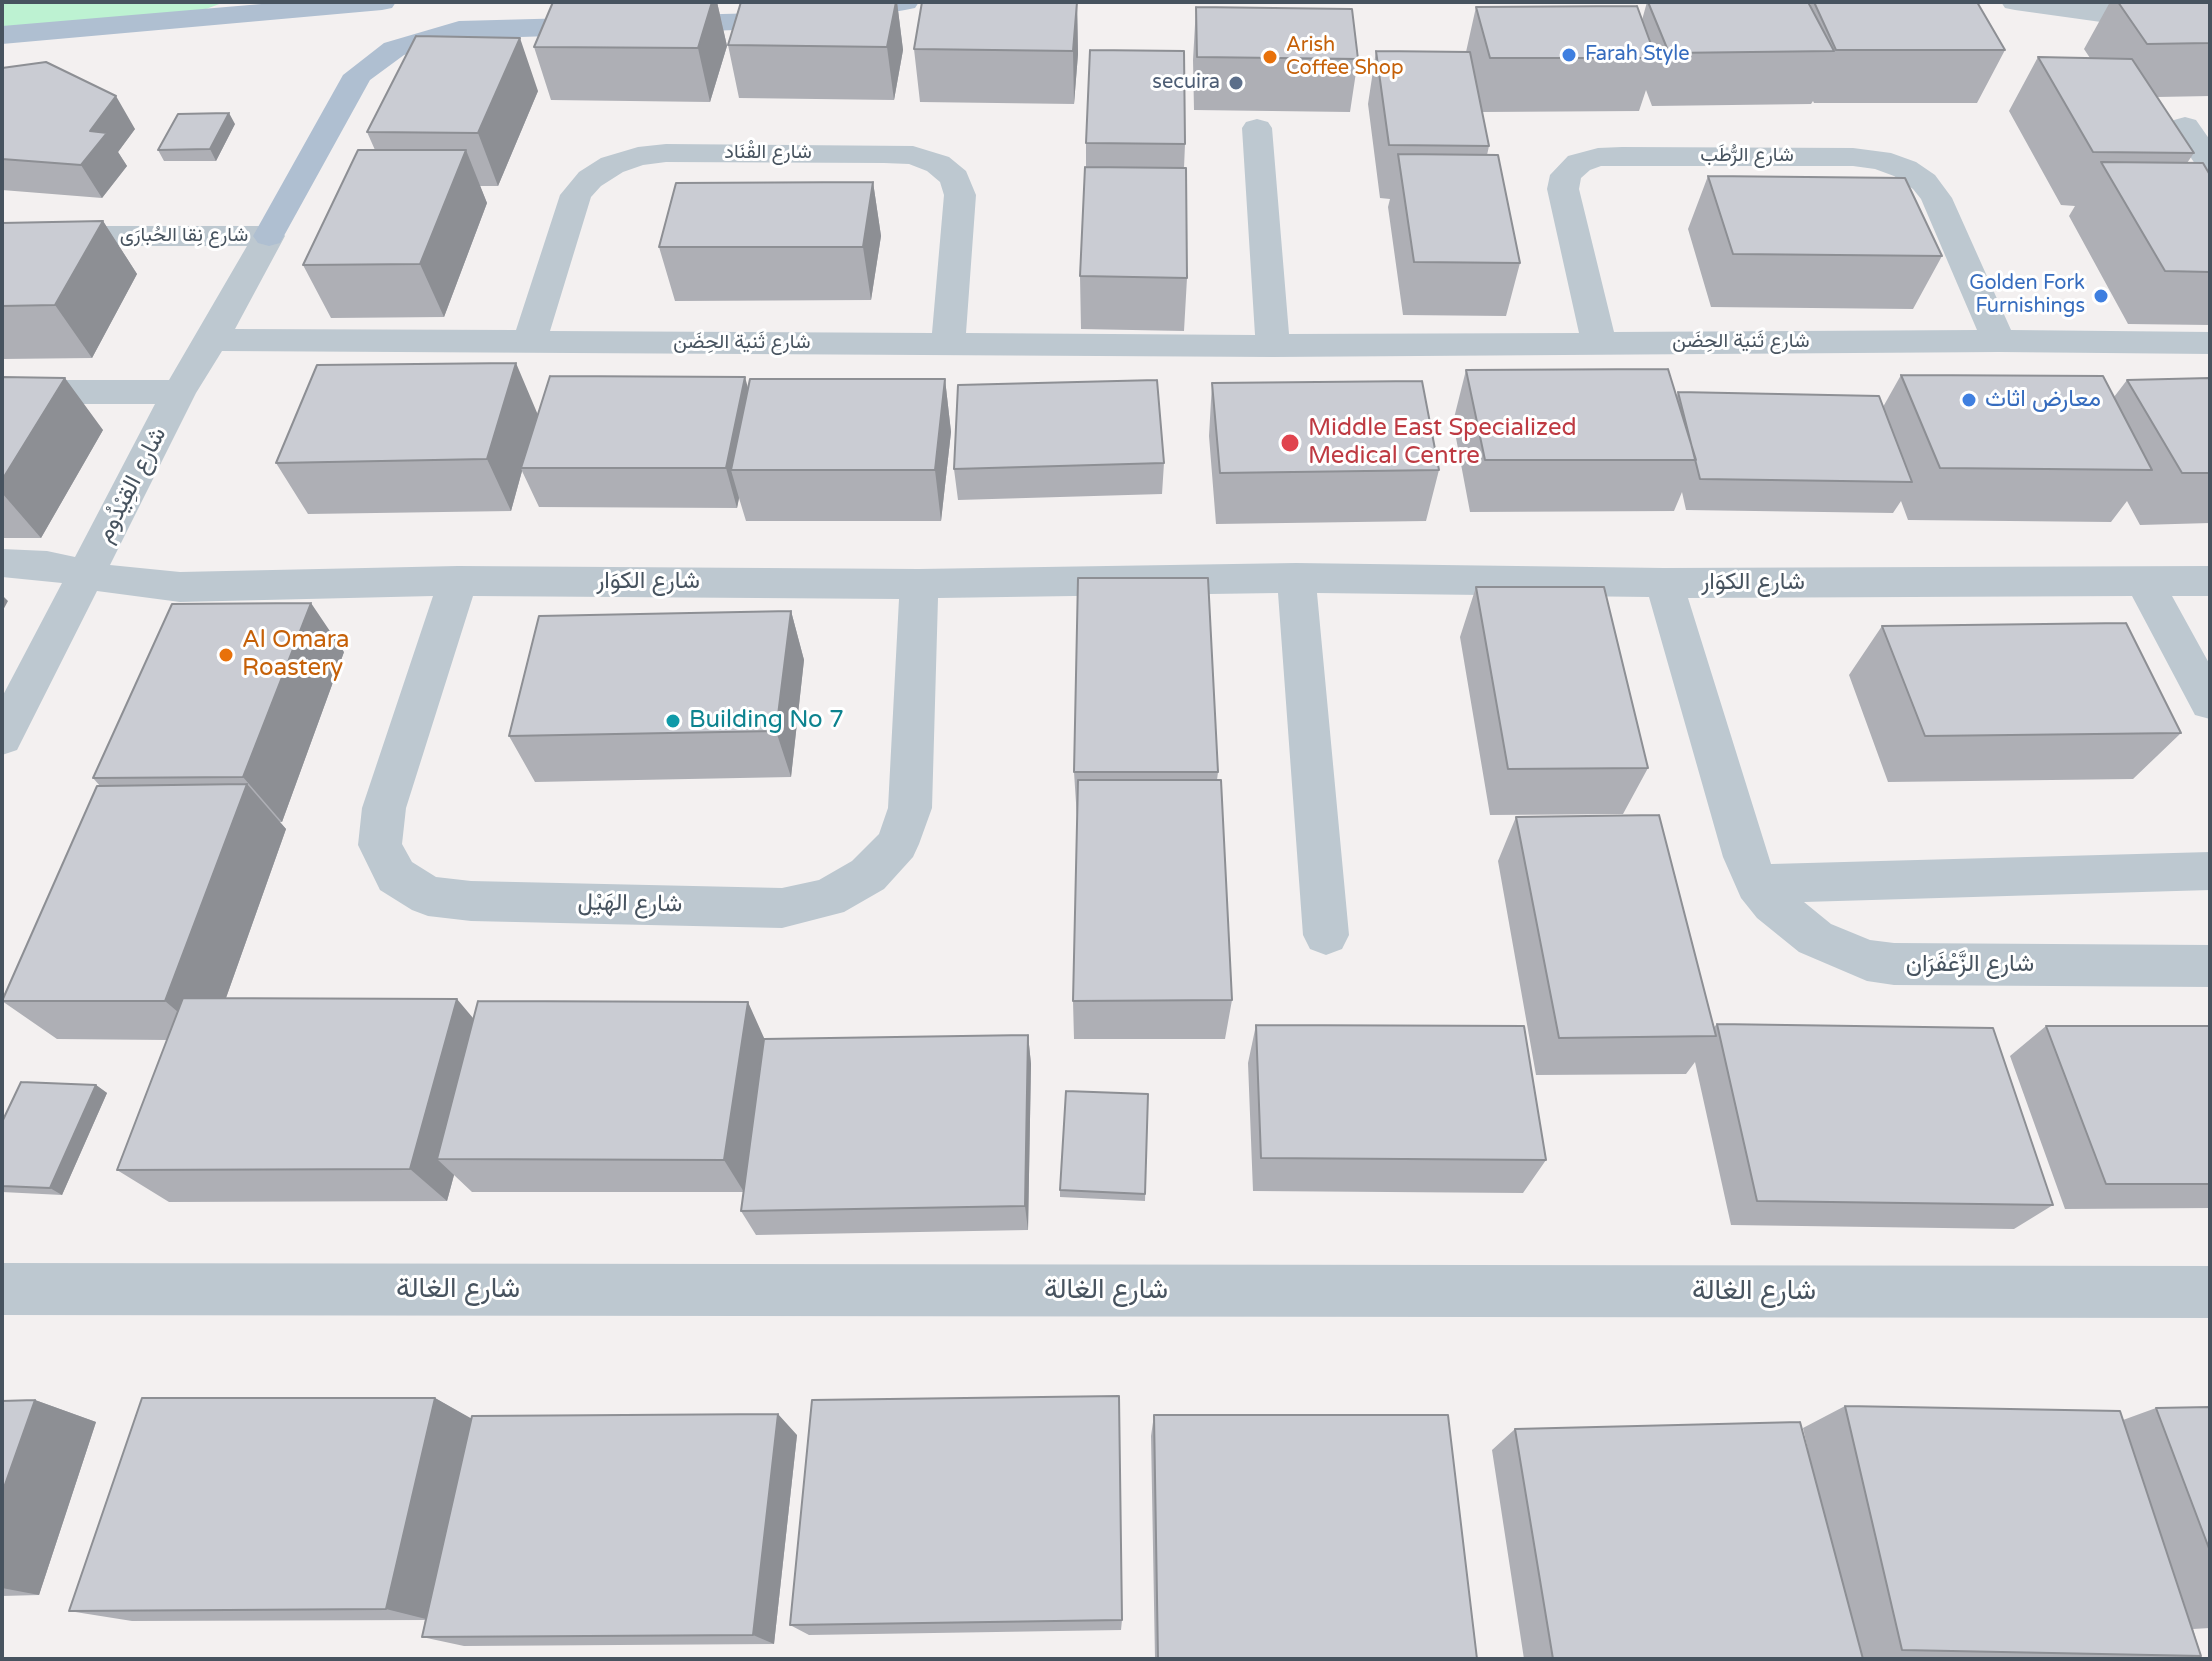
<!DOCTYPE html>
<meta charset="utf-8">
<style>
body{margin:0}
#map{position:relative;width:2212px;height:1661px;overflow:hidden;background:#f3f0f0;font-family:"Varela Round",sans-serif}
canvas{display:block}
.frame{position:absolute;inset:0;border:4px solid #47535f;pointer-events:none}
</style>
<div id="map">
<canvas width="2212" height="1661"></canvas>
<div class="frame"></div>
</div>
<script>
const g = document.querySelector('canvas').getContext('2d');
g.lineJoin = 'round';
function fill(path, color) { g.fillStyle = color; g.fill(path, 'evenodd'); }
const shape = rows => new Path2D(rows.map(r => 'M' + r).join(''));
function trace(path, color, width, dash) { g.strokeStyle = color; g.lineWidth = width; g.lineCap = dash ? 'butt' : 'round'; g.setLineDash(dash || []); g.stroke(path); }
function write(font, color, halo, rows, align = 'center') {
  g.font = font + ' "Varela Round",Vazirmatn,sans-serif'; g.lineWidth = 6; g.setLineDash([]); g.textBaseline = 'middle'; g.strokeStyle = halo; g.fillStyle = color; for (const [text, x, y, turn = 0] of rows) {
    g.save(); g.translate(x, y); g.rotate((+turn || 0) * Math.PI / 180); g.textAlign = isNaN(turn) ? turn : align; if (halo) g.strokeText(text, 0, 0); g.fillText(text, 0, 0); g.restore();
  }
}
fill(shape([
 [222,3,198,12,2,31,2,4]
]), '#bdf2d2');
fill(shape([
 [2001,2,2075,2,2210,10,2210,26,2101,22,2015,10,2005,8,2001,2],
 [2185,117,2196,120,2210,140,2210,172,2199,170,2170,126,2174,120,2185,117],
 [1257,119,1268,122,1272,128,1289,334,1579,333,1547,189,1550,175,1568,156,1598,148,1622,147,1853,148,1891,153,1916,162,1935,175,1952,198,2011,330,2210,332,2210,354,1999,352,1273,357,222,351,196,393,110,565,180,572,458,566,919,569,1296,563,1664,568,2210,566,2210,596,2172,596,2210,665,2210,719,2195,715,2132,596,1688,598,1771,864,2210,852,2210,890,1804,902,1831,924,1870,940,1894,943,2210,945,2210,987,1894,985,1867,981,1799,952,1757,918,1741,898,1723,857,1649,597,1317,593,1349,935,1342,949,1326,955,1310,949,1303,935,1278,593,938,598,932,808,919,844,913,857,884,889,844,912,782,928,471,921,428,916,412,910,380,890,358,845,362,808,433,596,180,602,97,591,17,750,2,755,2,697,62,583,2,577,2,549,47,551,75,557,155,404,2,404,2,380,169,380,247,246,2,246,2,226,269,226,280,229,285,236,235,329,516,330,560,195,579,172,601,158,638,147,666,144,913,146,949,157,966,171,976,195,966,333,1255,335,1242,128,1246,122,1257,119],
 [666,162,884,163,909,164,927,171,940,182,944,195,932,333,550,331,591,197,601,186,623,172,643,165,666,162],
 [1601,166,1853,166,1875,169,1894,176,1913,189,1921,199,1977,330,1614,332,1579,189,1581,178,1590,170,1601,166],
 [473,596,899,599,888,808,879,834,852,861,819,880,782,888,471,881,436,877,412,862,402,844,406,808,473,596],
 [2,1263,2210,1266,2210,1318,2,1315,2,1263]
]), '#bdc8d0');
fill(shape([
 [285,2,396,2,392,8,382,10,2,44,2,26,285,2],
 [855,2,919,2,915,8,905,10,798,28,459,39,404,55,370,80,280,243,269,246,258,243,253,236,343,75,384,43,459,21,798,12,855,2]
]), '#afbfd1');
fill(shape([
 [553,2,717,2,727,46,710,102,551,100,534,47],
 [741,2,897,2,903,50,894,100,739,98,728,45],
 [1077,2,1078,54,1074,104,920,102,914,49],
 [1647,2,1810,6,1811,2,1977,2,2005,50,1977,103,1814,103,1813,101,1811,104,1652,106,1646,90,1639,111,1482,112,1489,146,1487,155,1520,263,1506,316,1403,315,1388,207,1390,199,1380,198,1368,104,1376,51,1466,52,1476,7,1642,20],
 [2110,2,2210,2,2210,96,2157,97,2194,153,2187,163,2210,175,2210,325,2128,324,2069,216,2075,206,2061,205,2009,111,2038,57,2090,58,2084,49],
 [1196,7,1358,59,1350,112,1194,110,1193,60],
 [2,68,135,129,118,152,127,166,102,198,2,190],
 [538,91,498,186,480,186,487,203,444,317,331,318,303,265,375,150,367,132],
 [235,124,216,161,164,161,158,150],
 [1086,143,1185,144,1184,168,1187,278,1184,331,1081,329,1080,276,1086,167],
 [1708,176,1942,256,1913,309,1711,307,1688,229],
 [873,182,881,236,871,300,675,301,659,247],
 [103,221,137,274,92,358,2,359,2,223],
 [1466,370,1677,396,1678,392,1883,407,1901,375,2114,397,2127,380,2210,378,2210,523,2140,525,2127,501,2111,522,1908,520,1901,501,1893,513,1686,510,1682,492,1674,511,1470,512,1453,422],
 [2,377,103,430,41,538,2,538],
 [945,379,951,432,941,521,746,521,739,498,737,508,539,507,522,471,511,511,308,514,276,463,538,415,748,388],
 [1212,383,1439,470,1426,521,1216,524,1209,436],
 [1164,463,1162,494,958,500,954,469],
 [1476,587,1648,768,1623,814,1490,815,1460,637],
 [791,611,804,660,791,777,535,782,509,736],
 [1882,626,2181,733,2133,779,1888,782,1849,675],
 [344,652,282,822,280,822,286,829,226,998,474,1019,765,1039,1028,1035,1031,1064,1028,1230,756,1235,741,1211,744,1192,472,1192,454,1175,447,1201,169,1202,117,1170,167,1040,57,1039,2,1001,100,786,93,778],
 [1074,772,1218,772,1217,780,1232,1000,1225,1039,1074,1039,1073,1001,1077,818],
 [1516,817,1714,1027,1717,1024,2053,1205,2014,1229,1731,1225,1695,1062,1686,1074,1536,1075,1498,861],
 [1256,1025,1546,1160,1523,1193,1253,1191,1248,1063],
 [2046,1026,2210,1026,2210,1208,2065,1209,2010,1056],
 [96,1085,107,1093,62,1195,2,1192,2,1122],
 [1148,1094,1145,1201,1060,1197,1060,1190],
 [435,1398,471,1419,797,1435,774,1644,464,1646,422,1637,425,1620,132,1621,69,1611],
 [35,1400,96,1422,39,1595,2,1596,2,1401],
 [1845,1406,2123,1420,2156,1408,2210,1407,2210,1628,2193,1629,2201,1656,2174,1659,1524,1659,1492,1450,1515,1429,1808,1450,1803,1428],
 [1154,1415,1477,1659,1155,1659,1151,1436],
 [1122,1620,1121,1630,809,1635,790,1625]
]), '#aeafb5');
fill(shape([
 [712,2,717,2,727,46,710,102,698,48],
 [896,2,897,2,903,50,894,100,887,47],
 [1077,2,1078,54,1074,104,1073,51],
 [520,38,538,91,498,186,478,133],
 [116,96,135,129,118,152,127,166,102,198,81,165,90,131],
 [229,113,235,124,216,161,210,149],
 [466,150,487,203,444,317,420,264],
 [873,182,881,236,871,300,863,247],
 [103,221,137,274,92,358,55,305],
 [516,363,538,415,521,468,522,471,511,511,487,459],
 [745,377,756,417,731,470,739,498,737,508,726,468],
 [65,378,103,430,41,538,2,493,2,480],
 [945,379,951,432,941,521,935,470],
 [2,595,8,601,2,612],
 [311,603,344,652,282,822,243,777],
 [791,611,804,660,791,777,776,731],
 [247,784,286,829,211,1040,165,1001],
 [457,999,489,1037,437,1159,454,1175,447,1201,410,1169],
 [748,1002,765,1040,744,1192,724,1160],
 [1028,1035,1031,1064,1028,1230,1025,1206],
 [96,1085,107,1093,62,1195,50,1188],
 [435,1398,474,1420,430,1620,386,1609],
 [35,1400,96,1422,39,1595,2,1588,2,1493],
 [778,1414,797,1435,774,1644,753,1635]
]), '#8d8f94');
const building = shape([
 [553,2,712,2,698,48,534,47,553,2],
 [741,2,896,2,887,47,728,45,741,2],
 [922,2,1077,2,1073,51,914,49,922,2],
 [1648,2,1808,2,1834,51,1669,53,1648,2],
 [1814,2,1977,2,2005,50,1836,50,1814,2],
 [2118,2,2210,2,2210,43,2147,44,2118,2],
 [1637,6,1656,58,1490,58,1476,7,1637,6],
 [1196,7,1352,9,1358,59,1197,57,1196,7],
 [416,36,520,38,478,133,367,132,416,36],
 [1090,50,1184,51,1185,144,1086,143,1090,50],
 [1376,51,1470,52,1489,146,1389,145,1376,51],
 [2038,57,2132,59,2194,153,2093,152,2038,57],
 [46,62,116,96,90,131,107,133,81,165,2,159,2,68,46,62],
 [229,113,210,149,158,150,178,114,229,113],
 [358,150,466,150,420,264,303,265,358,150],
 [1398,154,1498,155,1520,263,1414,262,1398,154],
 [2101,162,2203,163,2210,175,2210,272,2165,271,2101,162],
 [1085,167,1186,168,1187,278,1080,276,1085,167],
 [1708,176,1905,178,1942,256,1733,254,1708,176],
 [873,182,863,247,659,247,676,183,873,182],
 [103,221,55,305,2,306,2,223,103,221],
 [516,363,487,459,276,463,317,365,516,363],
 [1668,369,1696,460,1485,460,1466,370,1668,369],
 [1901,375,2103,376,2152,470,1940,468,1901,375],
 [550,376,745,377,726,468,521,468,550,376],
 [2,377,65,378,2,480,2,377],
 [2210,378,2210,473,2182,473,2127,380,2210,378],
 [750,379,945,379,935,470,731,470,750,379],
 [1157,380,1164,463,954,469,958,385,1157,380],
 [1422,381,1439,470,1220,473,1212,383,1422,381],
 [1678,392,1879,396,1912,482,1700,479,1678,392],
 [1078,578,1208,578,1218,772,1074,772,1078,578],
 [1476,587,1604,587,1648,768,1508,769,1476,587],
 [311,603,243,777,93,778,172,604,311,603],
 [791,611,776,731,509,736,539,616,791,611],
 [2126,623,2181,733,1925,736,1882,626,2126,623],
 [1078,780,1221,780,1232,1000,1073,1001,1078,780],
 [247,784,165,1001,2,1001,97,786,247,784],
 [1659,815,1716,1036,1559,1038,1516,817,1659,815],
 [183,998,457,999,410,1169,117,1170,183,998],
 [478,1001,748,1002,724,1160,437,1159,478,1001],
 [1717,1024,1993,1028,2053,1205,1757,1201,1717,1024],
 [1256,1025,1524,1026,1546,1160,1261,1158,1256,1025],
 [2046,1026,2210,1026,2210,1184,2106,1184,2046,1026],
 [1028,1035,1025,1206,741,1211,764,1039,1028,1035],
 [21,1082,96,1085,50,1188,2,1186,2,1122,21,1082],
 [1066,1091,1148,1094,1145,1194,1060,1190,1066,1091],
 [1119,1396,1122,1620,790,1625,812,1400,1119,1396],
 [142,1398,435,1398,386,1609,69,1611,142,1398],
 [35,1400,2,1493,2,1401,35,1400],
 [1845,1406,2120,1411,2201,1656,1902,1650,1845,1406],
 [2210,1407,2210,1551,2156,1408,2210,1407],
 [778,1414,753,1635,422,1637,472,1416,778,1414],
 [1154,1415,1448,1415,1477,1659,1158,1659,1154,1415],
 [1800,1422,1863,1659,1553,1659,1515,1429,1800,1422]
]);
fill(building, '#caccd3');
trace(building, '#8d8f94', 2);
for (const [x, y, r, color] of [
 [1569,55,8,"#3f7fe0"],
 [1270,57,8,"#e8710a"],
 [1236,83,8,"#5c6f8a"],
 [2101,296,8,"#3f7fe0"],
 [1969,400,8,"#3f7fe0"],
 [1290,443,10,"#e0444e"],
 [226,655,8,"#e8710a"],
 [673,721,8,"#0f9aa8"]
]) { const dot = new Path2D(); dot.arc(x, y, r, 0, 2 * Math.PI); g.fillStyle = color; g.fill(dot); trace(dot, '#fff', 3); }
write('20px', '#c56008', '#fff', [
 ["Arish",1286,46],
 ["Coffee Shop",1286,69]
], 'left');
write('20px', '#366cbe', '#fff', [
 ["Farah Style",1585,55],
 ["Golden Fork",2085,284,"right"],
 ["Furnishings",2085,307,"right"]
], 'left');
write('20px', '#4e5e75', '#fff', [
 ["secuira",1220,83]
], 'right');
write('20px', '#47535f', '#fff', [
 ["شارع القْنَاد",768,153],
 ["شارع الرُّطَب",1747,156],
 ["شارع نِقا الحُبارَى",184,236],
 ["شارع ثَنية الحِضَن",1741,342],
 ["شارع ثَنية الحِضَن",742,343]
]);
write('24px', '#366cbe', '#fff', [
 ["معارض اثاث",1985,400]
], 'left');
write('24px', '#be3a42', '#fff', [
 ["Middle East Specialized",1308,429],
 ["Medical Centre",1308,457]
], 'left');
write('24px', '#47535f', '#fff', [
 ["شارع القِيْدُوم",132,485,-63],
 ["شارع الكوَار",648,582],
 ["شارع الكوَار",1753,583],
 ["شارع الهَيْل",630,904,1],
 ["شارع الزَّعْفَرَان",1970,965]
]);
write('24px', '#c56008', '#fff', [
 ["Al Omara",242,641],
 ["Roastery",242,669]
], 'left');
write('24px', '#0d838f', '#fff', [
 ["Building No 7",689,721]
], 'left');
write('28px', '#47535f', '#fff', [
 ["شارع الغالة",458,1290],
 ["شارع الغالة",1106,1291],
 ["شارع الغالة",1754,1292]
]);
</script>
